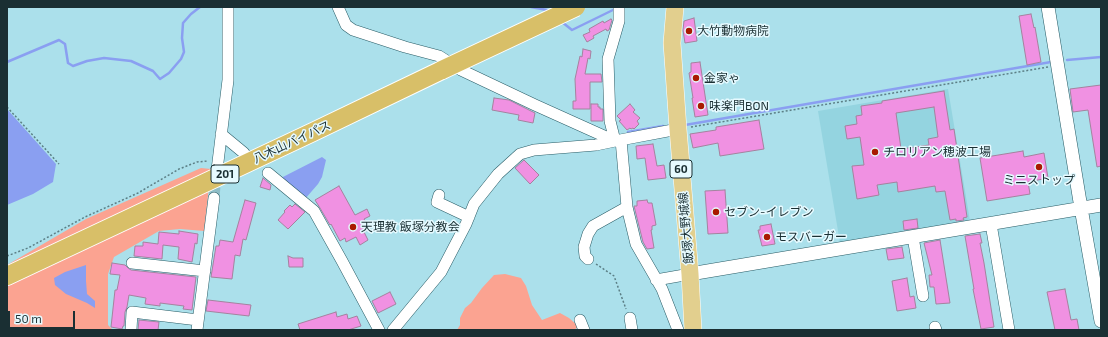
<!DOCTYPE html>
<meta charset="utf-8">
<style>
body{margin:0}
#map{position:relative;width:1108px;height:337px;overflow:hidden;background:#abe0eb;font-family:"Exo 2",sans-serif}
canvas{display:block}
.frame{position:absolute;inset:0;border:8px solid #1a2f33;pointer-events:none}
.scale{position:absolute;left:8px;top:311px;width:67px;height:18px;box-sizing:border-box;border:2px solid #1a2f33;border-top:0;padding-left:5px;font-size:12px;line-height:14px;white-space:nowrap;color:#1a2f33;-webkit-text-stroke:3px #e6faff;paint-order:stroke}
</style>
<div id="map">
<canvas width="1108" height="337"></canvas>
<div class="frame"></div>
<div class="scale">50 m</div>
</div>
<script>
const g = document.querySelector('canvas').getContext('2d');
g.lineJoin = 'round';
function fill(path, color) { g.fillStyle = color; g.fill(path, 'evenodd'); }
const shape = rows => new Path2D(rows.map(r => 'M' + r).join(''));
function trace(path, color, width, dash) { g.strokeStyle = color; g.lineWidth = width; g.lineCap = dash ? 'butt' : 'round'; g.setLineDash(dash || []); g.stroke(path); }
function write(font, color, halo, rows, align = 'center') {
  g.font = font + ' "Exo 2","Noto Sans JP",sans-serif'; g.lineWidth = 3; g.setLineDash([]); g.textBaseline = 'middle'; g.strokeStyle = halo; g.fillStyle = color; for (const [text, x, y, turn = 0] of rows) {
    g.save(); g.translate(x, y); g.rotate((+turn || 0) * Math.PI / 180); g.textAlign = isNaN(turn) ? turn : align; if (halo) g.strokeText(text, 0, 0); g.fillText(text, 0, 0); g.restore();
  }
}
fill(shape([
 [948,89,970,221,840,243,818,111]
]), '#94d4e0');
fill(shape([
 [201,168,211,169,204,231,180,229,159,231,114,257,108,274,108,325,113,330,7,330,7,265,86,219],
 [505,274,521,278,526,286,532,305,542,320,560,313,569,318,577,325,577,328,573,330,457,330,460,325,460,318,465,308,471,303,482,288,494,275]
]), '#fba391');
fill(shape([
 [7,109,56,164,53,182,33,194,7,205],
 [322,157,326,160,322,177,318,184,305,199,279,179],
 [86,265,86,281,87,294,95,301,95,308,87,303,66,294,55,285,54,278,65,272]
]), '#8a9ff1');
trace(shape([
 [531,7,547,10,550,12],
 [562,22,572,30,615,9],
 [1067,60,1101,57],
 [7,62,59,40,65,44,68,63,73,66,87,61,104,58,131,61,153,71,160,79,169,73,181,59,184,52,182,38,183,23,191,14,200,7],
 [685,125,1051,62],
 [628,132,663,126]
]), '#8a9ff1', 2.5);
const building = shape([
 [1031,14,1034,28,1035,27,1041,62,1027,65,1019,16,1031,14],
 [694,18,697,41,685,43,683,30,684,21,694,18],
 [611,19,612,20,609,30,607,31,606,29,593,36,594,38,587,42,583,35,590,32,589,29,603,21,604,23,611,19],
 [583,49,591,51,590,59,588,58,585,74,601,74,602,82,590,82,590,109,573,109,573,101,576,101,575,79,580,56,582,57,583,49],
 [700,62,708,115,695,117,692,98,693,98,689,73,691,72,691,63,700,62],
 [1101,85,1101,166,1097,167,1088,110,1073,112,1070,89,1101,85],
 [944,91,950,130,954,129,967,217,963,218,964,220,956,221,956,219,950,220,945,191,936,192,935,186,898,192,897,182,877,185,879,195,857,199,852,166,864,165,860,137,847,139,845,126,857,124,856,116,862,115,861,106,882,103,882,101,944,91],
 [934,107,938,137,928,139,929,145,901,149,896,113,934,107],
 [494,98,509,100,535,113,533,123,518,120,519,115,492,110,494,98],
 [591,104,598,104,598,107,600,107,600,109,603,109,603,121,591,121,591,104],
 [630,104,635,110,633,112,640,118,637,121,639,124,634,129,633,128,631,129,630,128,627,130,619,121,621,120,617,116,630,104],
 [759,120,764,149,720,156,718,143,693,148,690,134,716,130,716,127,759,120],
 [653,144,657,166,664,165,666,178,648,180,645,158,637,159,636,146,653,144],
 [1023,151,1024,157,1044,153,1048,178,1028,182,1030,194,987,201,980,158,1023,151],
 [524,160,539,175,530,184,515,168,524,160],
 [263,178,271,185,270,190,260,187,263,178],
 [339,186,355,215,367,209,370,216,364,219,370,229,364,232,368,240,360,245,356,237,346,242,345,238,340,241,331,224,330,225,320,208,315,200,339,186],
 [725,190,728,233,708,234,705,191,725,190],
 [245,200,256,203,246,240,243,239,240,256,235,255,232,279,211,277,216,246,219,246,220,240,233,242,245,200],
 [647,200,648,203,652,203,656,225,652,226,652,230,651,230,654,248,647,249,643,242,634,206,637,206,637,201,647,200],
 [295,204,305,212,288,229,278,220,285,212,284,211,290,205,292,207,295,204],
 [917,219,918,228,904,230,903,221,917,219],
 [771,224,775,244,762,246,758,230,760,230,760,226,771,224],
 [179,231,198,234,197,244,195,243,192,262,178,259,179,247,163,245,162,259,134,256,135,246,143,246,143,242,158,244,159,232,179,234,179,231],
 [980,234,982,243,980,243,984,263,994,327,981,329,973,289,974,289,965,236,980,234],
 [940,240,950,303,936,304,934,287,930,287,929,275,932,275,924,243,940,240],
 [902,247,904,258,888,260,886,249,902,247],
 [288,256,293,258,303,258,303,267,289,267,288,256],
 [112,263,125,265,128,268,131,270,196,277,192,310,183,309,184,306,160,303,160,306,145,304,146,298,129,295,127,307,125,312,124,326,123,326,122,329,111,327,115,290,117,290,120,275,110,274,112,263],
 [907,278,910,297,914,296,916,308,897,311,892,281,907,278],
 [1065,289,1071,320,1077,319,1079,330,1055,330,1047,292,1065,289],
 [390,292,396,304,378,313,372,301,390,292],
 [208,300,251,305,249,316,206,311,208,300],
 [336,312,337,317,347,314,348,319,357,316,361,326,348,330,300,330,298,324,336,312],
 [139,320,159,322,158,330,138,330,139,320]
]);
fill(building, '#f091e2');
trace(building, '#a4829e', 1);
trace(shape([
 [214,198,216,173]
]), '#8ebdc6', 11, [11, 5.5]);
const minor = shape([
 [338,7,346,25,353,30,405,47,439,56,461,70,535,105,615,141],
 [221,134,244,153],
 [621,140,627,207,636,244,662,289,678,330],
 [615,141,610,121,608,59,619,21,619,7],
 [217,170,228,80,228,7],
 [268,173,314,211,342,261,379,330],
 [439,195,437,202,469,217],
 [991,224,1009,330],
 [913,237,923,296],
 [588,259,585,256,584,247,588,234,593,226,627,207],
 [132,263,205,271],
 [656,280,690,274],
 [630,318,632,330],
 [580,320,584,330],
 [935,327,936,330],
 [131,330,132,312,198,320],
 [197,330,214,198],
 [393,330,441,272,466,224,474,204,498,174,520,154,534,150,596,145,615,141,678,129]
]);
const tertiary = shape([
 [1048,7,1081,208,1101,321],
 [690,274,1101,205]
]);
const primary = shape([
 [675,7,672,43,678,129,690,274,693,330]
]);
const trunk = shape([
 [7,276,313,132,442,70]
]);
trace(minor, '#295c66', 12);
trace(tertiary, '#295c66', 14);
trace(primary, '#fff', 18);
trace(trunk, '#fff', 20);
trace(shape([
 [7,107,59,164],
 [691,127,1048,67],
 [7,256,28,248,85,217,138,193,179,169,197,162,208,161],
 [596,264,614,276,626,309]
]), '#5c7f86', 1.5, [2, 2]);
trace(minor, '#fff', 11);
trace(tertiary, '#fff', 13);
trace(primary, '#e2cf8e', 17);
trace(trunk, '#d8bf68', 18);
const trunkBridge = shape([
 [442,70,576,7]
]);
trace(trunkBridge, '#fff', 20, []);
trace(trunkBridge, '#d8bf68', 18);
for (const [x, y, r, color] of [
 [689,31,4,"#a91a00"],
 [696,78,4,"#a91a00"],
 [701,106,4,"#a91a00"],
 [875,152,4,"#a91a00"],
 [1039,167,4,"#a91a00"],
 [716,212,4,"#a91a00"],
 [353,227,4,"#a91a00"],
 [767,237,4,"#a91a00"]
]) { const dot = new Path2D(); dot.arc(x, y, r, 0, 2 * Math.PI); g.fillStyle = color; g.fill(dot); trace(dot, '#e6faff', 1.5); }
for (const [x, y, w] of [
 [681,169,22],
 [225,174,28]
]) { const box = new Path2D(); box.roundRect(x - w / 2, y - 9, w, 18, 3); g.fillStyle = '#e6faff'; g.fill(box); trace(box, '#1a2f33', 1); }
write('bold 11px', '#1a2f33', null, [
 ["60",681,169],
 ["201",225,174]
]);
write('12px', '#1a2f33', '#e6faff', [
 ["大竹動物病院",697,31],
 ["金家ゃ",704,78],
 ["味楽門BON",709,106],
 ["チロリアン穂波工場",883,152],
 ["ミニストップ",1039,180,"center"],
 ["セブン-イレブン",724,212],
 ["天理教 飯塚分教会",361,227],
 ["モスバーガー",775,237]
], 'left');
write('12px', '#1a2f33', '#e6faff', [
 ["八木山バイパス",292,142,-25],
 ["飯塚大野城線",686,228,-95]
]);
</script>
